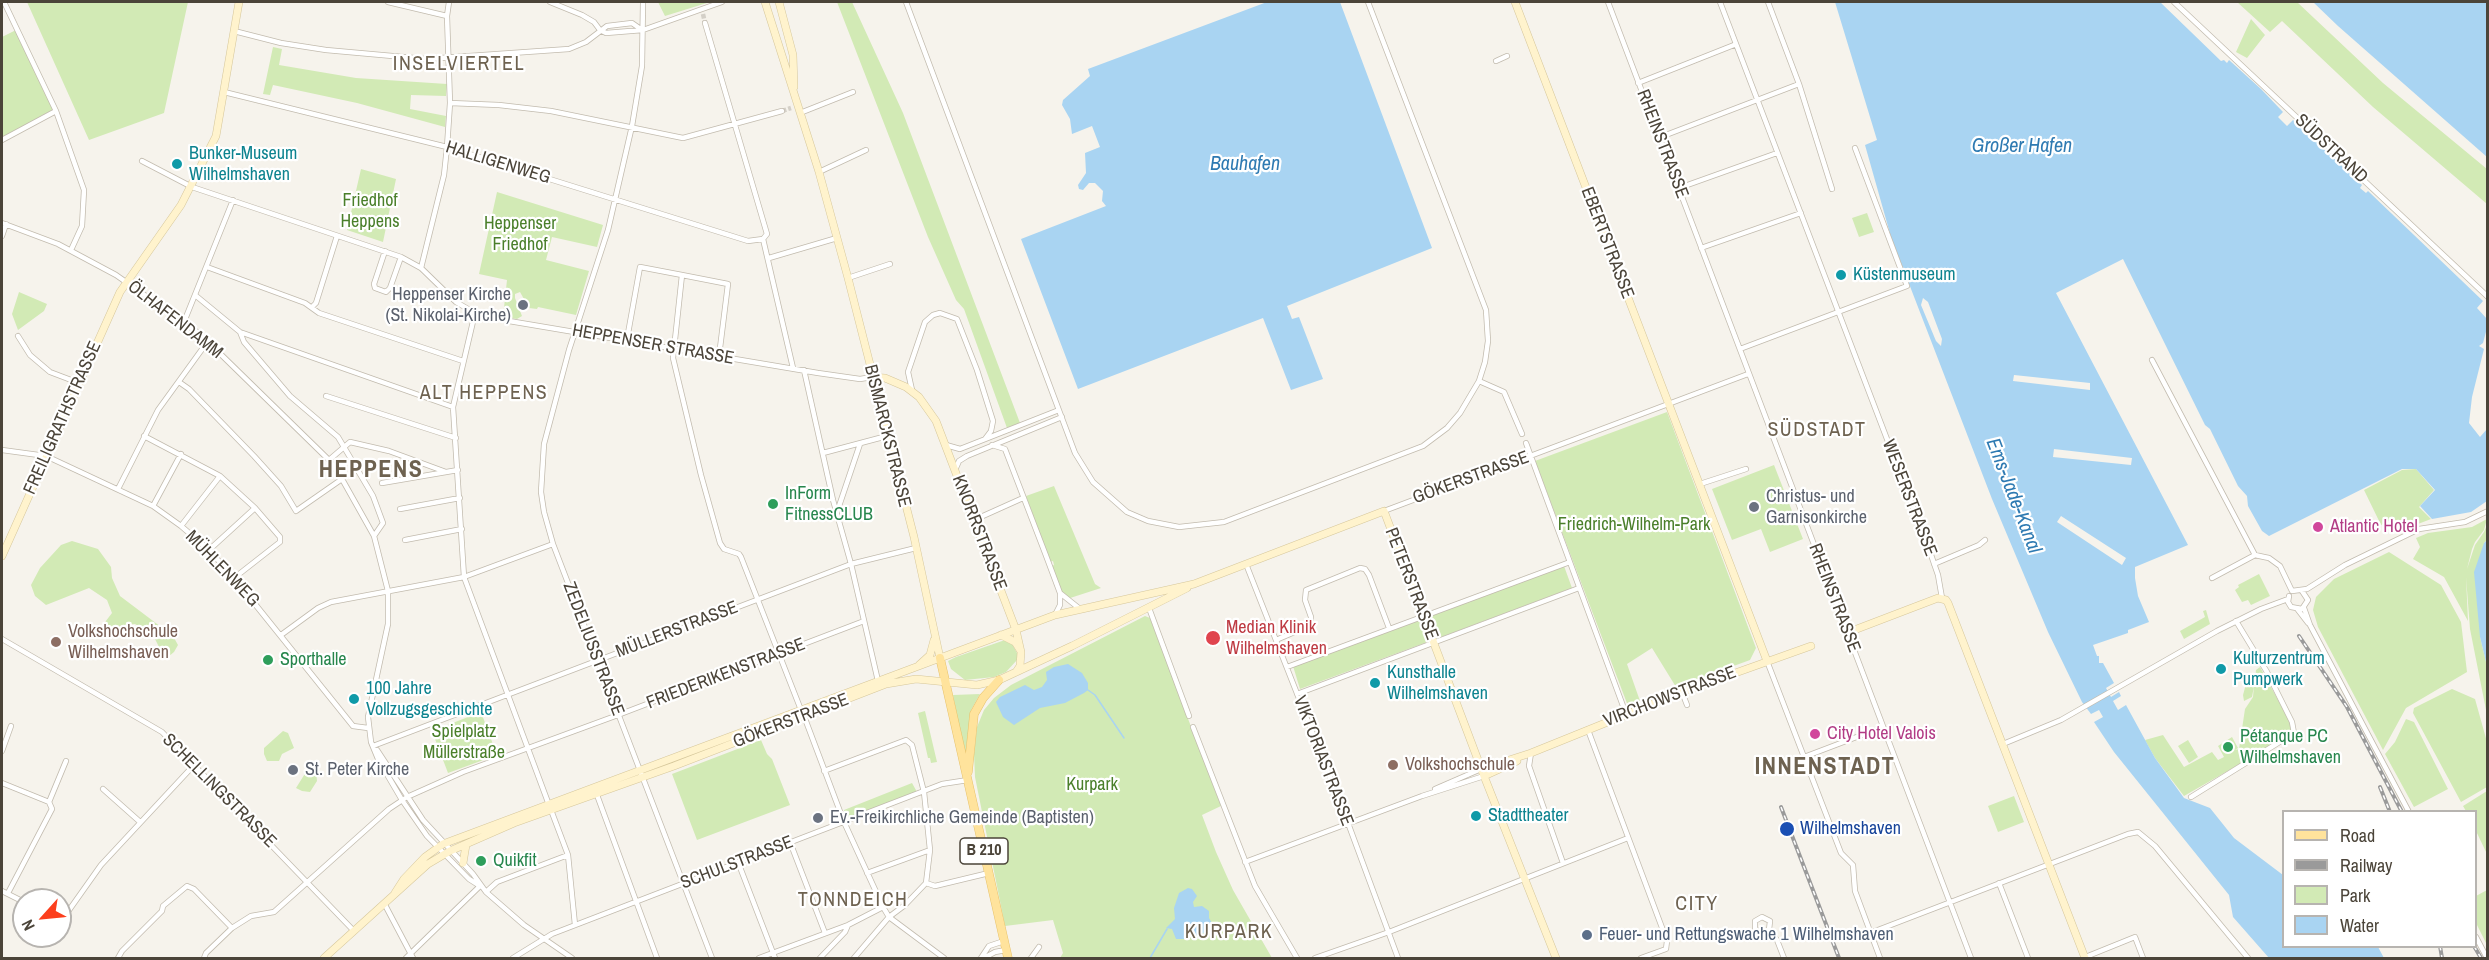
<!DOCTYPE html>
<meta charset="utf-8">
<style>
body{margin:0}
#map{position:relative;width:2489px;height:960px;overflow:hidden;background:#f6f3ec;font-family:"Archivo Narrow",sans-serif}
canvas{display:block}
.frame{position:absolute;inset:0;border:3px solid #4b4439;pointer-events:none}
.legend{position:absolute;left:2282px;top:810px;width:195px;height:138px;box-sizing:border-box;background:#fff;border:2px solid #b7b4b0;margin:0;padding:8px 10px;list-style:none;font-size:18px;color:#4b4439}
.legend li{display:flex;align-items:center;gap:12px;height:30px}
.legend b{width:30px;border:2px solid #b7b4b0}
.north{position:absolute;left:12px;top:888px;width:60px;height:60px;box-sizing:border-box;background:#fff;border:2px solid #b7b4b0;border-radius:50%;rotate:243deg;font-size:16px;font-weight:700;line-height:24px;text-align:center;color:#4b4439}
.north::after{content:'';display:block;margin:auto;width:21px;height:27px;background:#fc3f1d;clip-path:polygon(50% 0,100% 100%,50% 72%,0 100%)}
</style>
<div id="map">
<canvas width="2489" height="960"></canvas>
<div class="frame"></div>
<ul class="legend">
<li><b style="height:8px;background:#ffe39c"></b>Road</li>
<li><b style="height:8px;background:#9a9a9a"></b>Railway</li>
<li><b style="height:16px;background:#d2eab5"></b>Park</li>
<li><b style="height:16px;background:#a9d4f2"></b>Water</li>
</ul>
<div class="north">N</div>
</div>
<script>
const g = document.querySelector('canvas').getContext('2d');
g.lineJoin = 'round';
function fill(path, color) { g.fillStyle = color; g.fill(path, 'evenodd'); }
const shape = rows => new Path2D(rows.map(r => 'M' + r).join(''));
function trace(path, color, width, dash) { g.strokeStyle = color; g.lineWidth = width; g.lineCap = dash ? 'butt' : 'round'; g.setLineDash(dash || []); g.stroke(path); }
function write(font, color, halo, rows, align = 'center') {
  g.font = font + ' "Archivo Narrow",sans-serif'; g.lineWidth = 4.5; g.setLineDash([]); g.textBaseline = 'middle'; g.strokeStyle = halo; g.fillStyle = color; for (const [text, x, y, turn = 0] of rows) {
    g.save(); g.translate(x, y); g.rotate((+turn || 0) * Math.PI / 180); g.textAlign = isNaN(turn) ? turn : align; if (halo) g.strokeText(text, 0, 0); g.fillText(text, 0, 0); g.restore();
  }
}
fill(shape([
 [27,2,188,2,164,113,89,140],
 [658,2,710,2,665,16],
 [837,2,852,2,903,113,1020,423,1007,428,964,309,956,300,928,237],
 [2237,2,2297,2,2383,83,2487,169,2487,204,2373,107,2282,21,2270,32],
 [2251,19,2265,35,2247,58,2236,52],
 [16,30,54,109,2,138,2,37],
 [273,47,282,49,279,65,356,78,447,84,446,96,411,95,410,109,446,116,445,127,357,103,273,85,270,95,263,94],
 [361,169,396,179,383,242,347,230],
 [497,192,603,225,597,247,552,237,546,260,589,271,576,315,538,307,537,309,529,308,520,292,515,294,515,298,522,316,517,319,503,317,507,280,479,274],
 [1867,213,1874,232,1859,237,1852,218],
 [19,292,47,304,44,311,18,330,12,314],
 [1667,412,1756,648,1750,660,1676,687,1652,648,1627,664,1640,701,1628,706,1535,461],
 [1774,465,1803,539,1770,552,1761,529,1732,540,1712,489],
 [2416,469,2434,490,2419,507,2431,519,2405,529,2398,520,2396,521,2394,518,2381,525,2364,490,2402,470],
 [1054,486,1095,584,1101,588,1064,600,1052,566,1054,565,1053,561,1050,562,1026,496],
 [2487,519,2484,530,2475,542,2472,549,2467,569,2475,545,2484,532,2487,525,2487,540,2484,543,2480,637,2487,666,2487,715,2470,629,2466,577,2468,621,2444,577,2413,559,2420,547,2416,538,2428,533,2472,527],
 [72,541,98,549,111,567,112,578,120,596,173,636,178,645,174,652,168,657,161,651,153,635,135,624,124,625,102,635,99,630,112,613,107,600,89,588,46,605,35,596,31,585,40,568,61,545],
 [2389,552,2441,585,2461,622,2467,672,2406,708,2383,750,2318,627,2313,610,2316,597,2334,579],
 [1564,566,1572,588,1436,639,1428,616],
 [2259,574,2270,596,2251,605,2248,600,2242,602,2235,590,2239,587,2238,585],
 [2206,610,2210,624,2184,639,2180,631,2205,617,2203,611],
 [1145,616,1150,618,1221,806,1202,815,1216,852,1233,890,1272,958,1060,958,1063,953,1053,920,1005,926,975,777,974,754,977,727,984,710,994,698,1011,685],
 [1422,618,1430,641,1300,689,1293,666],
 [1005,640,1012,644,1017,653,1017,660,1006,672,994,677,965,680,951,669,948,661,956,657],
 [2260,667,2290,722,2292,732,2287,737,2184,796,2155,758,2145,740,2163,735,2184,767,2212,752,2218,760,2224,757,2218,746,2232,737,2238,748,2235,750,2239,749,2245,709,2253,697,2254,686,2252,697,2244,701,2243,695,2246,684,2255,680,2256,670],
 [2452,689,2475,699,2487,742,2487,787,2461,802,2413,713,2414,708],
 [980,694,971,710,965,758,953,695],
 [925,711,937,762,931,763,930,758,928,758,918,713],
 [481,712,497,755,448,773,432,731],
 [2406,719,2414,722,2448,789,2414,807,2385,754,2395,742],
 [283,731,288,733,294,748,282,754,279,761,267,761,264,754,264,748],
 [761,740,767,754,772,759,790,805,697,840,672,774],
 [2188,740,2198,757,2189,763,2178,746],
 [311,764,316,770,317,781,310,792,302,791,296,788],
 [912,783,917,792,847,819,844,810],
 [2487,791,2487,854,2476,831,2476,812,2466,811,2463,806],
 [2014,796,2024,822,1998,832,1988,806],
 [2487,890,2487,945,2476,923,2476,896]
]), '#d2eab5');
fill(shape([
 [1267,2,1340,2,1432,248,1287,306,1292,319,1299,317,1323,379,1291,390,1263,318,1078,389,1021,239,1106,206,1102,201,1103,191,1095,183,1089,183,1083,190,1079,189,1078,185,1086,173,1085,153,1100,147,1092,126,1072,134,1070,119,1062,105,1063,100,1090,76,1088,69],
 [1835,2,2160,2,2221,61,2224,60,2227,63,2229,60,2261,89,2283,112,2278,117,2287,126,2293,120,2362,185,2360,188,2366,193,2368,191,2483,301,2477,308,2487,319,2487,328,2483,343,2479,346,2484,349,2472,397,2469,423,2480,437,2487,429,2487,501,2471,512,2432,519,2420,506,2435,490,2416,469,2402,469,2269,536,2262,531,2248,506,2247,496,2238,486,2210,429,2205,425,2123,259,2056,293,2188,545,2135,567,2135,578,2138,596,2149,622,2128,630,2128,633,2093,645,2097,656,2099,656,2099,663,2103,663,2114,683,2106,688,2111,697,2119,692,2121,696,2113,701,2118,710,2126,705,2155,758,2184,798,2210,808,2234,838,2283,875,2284,946,2378,947,2384,958,2269,958,2233,917,2229,895,2114,752,2094,722,2103,717,2099,710,2091,714,2082,702,2048,632,1992,499,1891,237,1865,145,1877,140],
 [1923,298,1928,302,1942,339,1941,346,1936,341,1921,305],
 [2014,375,2090,383,2090,390,2013,381],
 [2054,449,2132,458,2131,465,2053,457],
 [2061,516,2126,558,2122,565,2057,522],
 [2313,2,2487,2,2487,157,2338,26],
 [2487,540,2487,666,2480,637,2474,572,2484,543],
 [1068,664,1082,673,1088,683,1088,690,1084,693,1065,703,1040,708,1014,725,1003,717,996,702,1000,697,1025,685,1034,690,1042,687,1047,680,1046,672,1054,667],
 [1188,888,1192,889,1197,896,1193,902,1194,907,1202,906,1209,911,1209,918,1214,927,1198,936,1190,935,1185,939,1176,939,1172,929,1166,928,1175,919,1174,908,1179,893]
]), '#a9d4f2');
trace(shape([
 [1088,690,1095,695,1124,738],
 [1150,958,1167,929]
]), '#a9d4f2', 1.5);
trace(shape([
 [703,14,705,23],
 [782,111,791,108]
]), '#d4d0c8', 4.5, [4.5, 2]);
const street = shape([
 [4,2,56,111,84,190,82,226,71,250],
 [388,2,447,16],
 [550,2,582,15,594,22,600,30],
 [643,2,642,66,632,126,608,230,569,350,544,444,541,492,544,512,553,544,712,958],
 [906,2,1075,453,1093,482,1127,512,1148,521,1179,527,1224,522,1423,446,1447,428,1460,413,1479,381,1485,362,1488,341,1486,310,1368,2],
 [1608,2,1971,958],
 [1720,2,1929,549,1938,575,1942,598],
 [1768,2,1799,84,1832,189],
 [2174,2,2488,297],
 [600,30,606,33,643,30,722,2],
 [234,31,281,43,326,50,426,59,569,49,586,42,607,26,632,23,642,30],
 [1496,61,1507,56],
 [1638,83,1734,45],
 [224,92,447,147,748,241,763,239,767,234,705,23],
 [450,103,499,105,551,111,683,138,782,111],
 [800,113,853,92],
 [1658,138,1799,84],
 [2,140,56,111],
 [142,161,192,187,401,257,421,268,456,302,475,313,509,321,818,373,860,379,872,377],
 [819,172,866,150],
 [1679,188,1777,153],
 [2,223,58,244,116,275,200,334,329,460,342,479,374,536,388,591,388,624,368,717,371,742,378,759,402,800,427,836,469,879,480,886],
 [2,236,6,224],
 [763,239,793,368],
 [1701,248,1801,213],
 [385,251,374,284,375,288,386,292,390,288,401,257],
 [769,258,837,238],
 [207,267,305,303,319,313,463,361],
 [421,268,444,175,447,147,450,103,447,16,449,2],
 [682,275,673,358,701,475,720,543,724,549,739,554,741,557,801,710],
 [848,278,890,264],
 [195,295,240,332,453,407],
 [312,307,316,303,337,236],
 [475,313,453,407,464,577,549,805],
 [184,322,233,200],
 [240,332,244,342,290,396,338,437,373,496,383,523,374,536],
 [18,336,30,355,50,372,79,383],
 [627,339,640,267,682,275,728,284,719,356],
 [1740,349,1907,286,1855,148],
 [2152,360,2255,555],
 [804,370,833,500,851,564,878,681],
 [1479,381,1504,392,1522,434],
 [179,382,189,389,254,456,281,486,296,511,342,479],
 [912,390,908,372,925,322,933,315,940,313,957,319,977,370,993,421,991,431,985,439],
 [326,396,456,438],
 [144,436,220,476,255,508,280,537,280,542,234,578],
 [1526,443,1626,714],
 [946,445,960,449,1059,410],
 [992,445,1005,449,1045,553,1060,593,1060,605,1055,615],
 [2,450,46,456,153,506,181,526,209,550,234,578,353,726,368,728],
 [823,453,887,436],
 [329,460,350,442,389,451,446,472],
 [955,470,959,461,967,456,1062,417],
 [382,483,458,470],
 [1700,484,1746,469],
 [118,489,158,410,208,341],
 [153,506,181,454],
 [400,509,460,498],
 [1384,511,1748,374],
 [836,515,860,444],
 [974,520,1023,498],
 [181,526,220,476],
 [405,540,462,529],
 [209,550,255,508],
 [1246,564,1348,823,1398,958],
 [1934,564,1979,545,1985,540],
 [2212,578,2255,555,2264,557,2269,558,2280,566,2292,591],
 [2292,591,2307,589,2345,565,2419,529,2465,522,2488,511],
 [1060,593,1080,609],
 [2289,596,2288,602,2291,607,2302,609,2308,600,2302,591],
 [1149,608,1189,716],
 [2304,608,2310,625,2409,812],
 [2298,610,2308,623],
 [281,635,318,608,331,602,464,577,553,544],
 [2,639,162,732,354,931],
 [1276,640,1311,625,1311,617,1305,600,1306,590,1360,568,1365,569,1369,575,1389,628],
 [1767,661,1841,853,1853,865,1855,891,1880,958],
 [1287,667,1570,562],
 [1682,692,1687,705],
 [1297,694,1579,588],
 [804,716,844,822,883,907,889,917,944,958],
 [1193,727,1255,886,1297,958],
 [1588,730,1667,941,1666,949,1641,958],
 [2003,744,2061,720,2217,631,2261,609,2288,599],
 [373,746,851,564,916,548],
 [377,750,423,820,473,874,486,892,524,925,572,958],
 [2,751,11,726],
 [1531,753,1529,766,1563,863],
 [1804,757,1883,727],
 [824,771,906,740,912,745,924,792,930,850,926,883,905,905,889,917,854,958],
 [2,783,49,802],
 [103,789,139,821],
 [1435,789,1481,769],
 [597,795,657,958],
 [2191,797,2294,733,2292,722,2267,672,2236,621],
 [49,802,66,761],
 [551,810,568,855,575,925],
 [790,842,825,933],
 [738,862,775,958],
 [1245,862,1422,796,1484,776],
 [867,873,930,850],
 [926,883,935,886,989,873],
 [1999,883,2028,958],
 [2,891,24,902],
 [486,892,497,882,568,855],
 [8,893,52,809,49,802],
 [384,903,413,958],
 [60,918,67,913,101,865,194,765],
 [1769,930,1763,934,1757,931,1755,928,1755,921,1762,917,1770,921,1769,930,1777,940,1784,958],
 [1870,933,2128,834,2138,832,2155,846,2248,958],
 [2476,937,2487,958],
 [118,958,122,951,162,911,163,906,187,886,194,889,232,928],
 [204,958,206,953,232,928,251,916,274,912,389,809,407,797,463,772,618,715,864,621],
 [406,958,480,886],
 [513,958,552,934,942,784,968,780],
 [759,958,848,925,883,907],
 [820,958,845,932,848,925],
 [981,958,989,946,1004,941],
 [984,958,995,952,1006,950],
 [1031,958,1039,947],
 [1315,958,1389,932,1628,838],
 [2083,958,2135,937,2143,958]
]);
const secondary = shape([
 [765,2,819,172,848,278,914,537,940,658],
 [779,2,793,55,794,87],
 [1515,2,1767,661],
 [872,377,885,378,906,387,919,397,936,421,1016,630,1021,652,1020,666,1016,672],
 [2,556,120,292,181,205,216,136,239,2],
 [1849,632,1938,598,1946,600,1948,603,2085,958],
 [1001,635,1015,642,1020,650],
 [919,665,930,655,934,640],
 [1481,769,1531,753,1682,692,1811,646],
 [1484,776,1517,761],
 [463,863,466,845],
 [395,893,404,879,425,857,443,844,1055,615,1194,584,1384,511,1484,776,1556,958],
 [324,958,428,864,450,851,514,823,674,766,886,684,916,679,977,685,999,680,1072,646,1187,588]
]);
const primary = shape([
 [940,658,1008,958],
 [968,772,974,714,983,698,999,680]
]);
trace(street, '#c2bbae', 6);
trace(secondary, '#d6c79b', 8);
trace(primary, '#e6c16a', 9);
trace(street, '#fff', 4.5);
trace(secondary, '#fff3cd', 7);
trace(primary, '#ffe39c', 8);
const rail = shape([
 [2299,636,2347,707,2402,812],
 [2380,787,2390,812],
 [1781,807,1839,958],
 [2440,946,2442,958],
 [2474,946,2481,958]
]);
trace(rail, '#9a9a9a', 4);
trace(rail, '#fff', 1.5, [4.5]);
for (const [x, y, r, color] of [
 [177,164,6,"#0f9aa8"],
 [1841,275,6,"#0f9aa8"],
 [523,305,6,"#6b7280"],
 [773,504,6,"#2e9e5b"],
 [1754,507,6,"#6b7280"],
 [2318,527,6,"#d1479c"],
 [1213,638,8,"#e0444e"],
 [56,642,6,"#8d6e63"],
 [268,660,6,"#2e9e5b"],
 [2221,669,6,"#0f9aa8"],
 [1375,683,6,"#0f9aa8"],
 [354,699,6,"#0f9aa8"],
 [1815,734,6,"#d1479c"],
 [2228,747,6,"#2e9e5b"],
 [1393,765,6,"#8d6e63"],
 [293,770,6,"#6b7280"],
 [1476,816,6,"#0f9aa8"],
 [818,818,6,"#6b7280"],
 [1787,829,8,"#1a4fb4"],
 [481,861,6,"#2e9e5b"],
 [1587,935,6,"#5c6f8a"]
]) { const dot = new Path2D(); dot.arc(x, y, r, 0, 2 * Math.PI); g.fillStyle = color; g.fill(dot); trace(dot, '#fff', 2); }
for (const [x, y, w] of [
 [984,851,48]
]) { const box = new Path2D(); box.roundRect(x - w / 2, y - 13, w, 26, 4.5); g.fillStyle = '#fff'; g.fill(box); trace(box, '#4b4439', 1.5); }
write('bold 16px', '#4b4439', null, [
 ["B 210",984,851]
]);
write('18px', '#4b4439', '#fff', [
 ["RHEINSTRASSE",1662,144,69],
 ["SÜDSTRAND",2331,149,43],
 ["HALLIGENWEG",498,163,17],
 ["EBERTSTRASSE",1607,243,69],
 ["ÖLHAFENDAMM",175,320,38],
 ["HEPPENSER STRASSE",653,345,10],
 ["FREILIGRATHSTRASSE",63,418,-66],
 ["BISMARCKSTRASSE",887,436,76],
 ["GÖKERSTRASSE",1471,478,-20],
 ["WESERSTRASSE",1909,498,69],
 ["KNORRSTRASSE",979,533,69],
 ["MÜHLENWEG",222,569,46],
 ["PETERSTRASSE",1411,584,69],
 ["RHEINSTRASSE",1834,598,69],
 ["MÜLLERSTRASSE",677,630,-21],
 ["ZEDELIUSSTRASSE",593,649,69],
 ["FRIEDERIKENSTRASSE",726,674,-21],
 ["VIRCHOWSTRASSE",1670,697,-21],
 ["GÖKERSTRASSE",791,721,-21],
 ["VIKTORIASTRASSE",1323,761,69],
 ["SCHELLINGSTRASSE",219,791,45],
 ["SCHULSTRASSE",737,863,-21]
]);
write('18px', '#0d838f', '#fff', [
 ["Bunker-Museum",189,154],
 ["Wilhelmshaven",189,175],
 ["Küstenmuseum",1853,275],
 ["Kulturzentrum",2233,659],
 ["Pumpwerk",2233,680],
 ["Kunsthalle",1387,673],
 ["Wilhelmshaven",1387,694],
 ["100 Jahre",366,689],
 ["Vollzugsgeschichte",366,710],
 ["Stadttheater",1488,816]
], 'left');
write('18px', '#4a7f2a', '#fff', [
 ["Friedhof",370,201],
 ["Heppens",370,222],
 ["Heppenser",520,224],
 ["Friedhof",520,245],
 ["Friedrich-Wilhelm-Park",1634,525],
 ["Spielplatz",464,732],
 ["Müllerstraße",464,753],
 ["Kurpark",1092,785]
]);
write('18px', '#5b616d', '#fff', [
 ["Heppenser Kirche",511,295,"right"],
 ["(St. Nikolai-Kirche)",511,316,"right"],
 ["Christus- und",1766,497],
 ["Garnisonkirche",1766,518],
 ["St. Peter Kirche",305,770],
 ["Ev.-Freikirchliche Gemeinde (Baptisten)",830,818]
], 'left');
write('18px', '#27864d', '#fff', [
 ["InForm",785,494],
 ["FitnessCLUB",785,515],
 ["Sporthalle",280,660],
 ["Pétanque PC",2240,737],
 ["Wilhelmshaven",2240,758],
 ["Quikfit",493,861]
], 'left');
write('18px', '#b23c85', '#fff', [
 ["Atlantic Hotel",2330,527],
 ["City Hotel Valois",1827,734]
], 'left');
write('18px', '#be3a42', '#fff', [
 ["Median Klinik",1226,628],
 ["Wilhelmshaven",1226,649]
], 'left');
write('18px', '#785e54', '#fff', [
 ["Volkshochschule",68,632],
 ["Wilhelmshaven",68,653],
 ["Volkshochschule",1405,765]
], 'left');
write('18px', '#164399', '#fff', [
 ["Wilhelmshaven",1800,829]
], 'left');
write('18px', '#4e5e75', '#fff', [
 ["Feuer- und Rettungswache 1 Wilhelmshaven",1599,935]
], 'left');
g.letterSpacing = '1.5px';
write('20px', '#6e6250', '#fff', [
 ["INSELVIERTEL",459,65],
 ["ALT HEPPENS",484,394],
 ["SÜDSTADT",1817,431],
 ["TONNDEICH",853,901],
 ["CITY",1697,905],
 ["KURPARK",1229,933]
]);
g.letterSpacing = '0px';
write('italic 20px', '#2e7ab2', '#fff', [
 ["Großer Hafen",2022,147],
 ["Bauhafen",1245,165],
 ["Ems-Jade-Kanal",2013,496,69]
]);
g.letterSpacing = '1.5px';
write('bold 24px', '#6e6250', '#fff', [
 ["HEPPENS",371,471],
 ["INNENSTADT",1825,768]
]);
g.letterSpacing = '0px';
</script>
